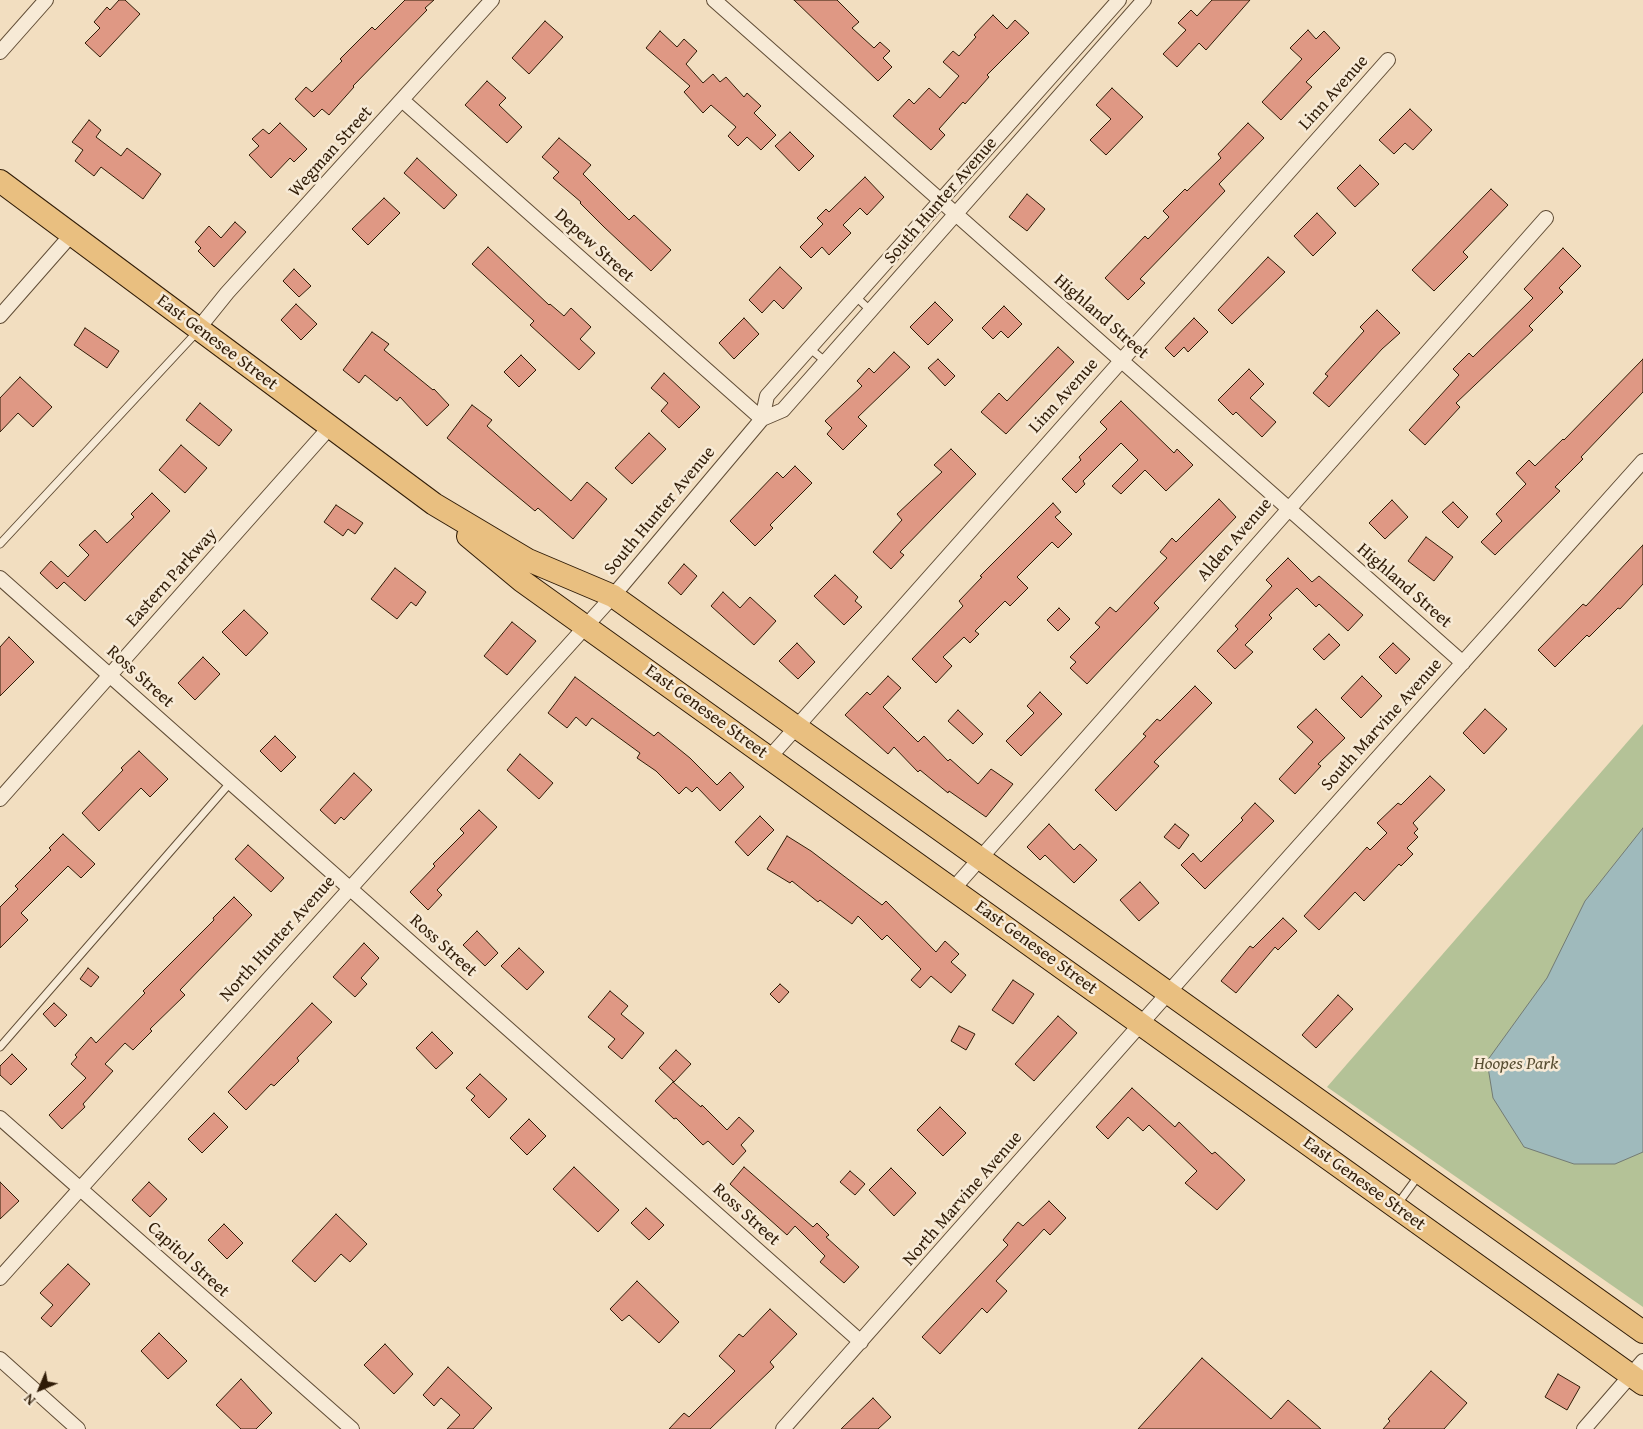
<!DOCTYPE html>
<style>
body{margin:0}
#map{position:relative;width:1643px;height:1429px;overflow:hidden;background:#f2dec0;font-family:"Gentium Book Plus",serif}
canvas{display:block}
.north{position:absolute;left:15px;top:1364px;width:50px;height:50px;-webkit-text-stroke:4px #f7ead6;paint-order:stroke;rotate:225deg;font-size:14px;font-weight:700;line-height:20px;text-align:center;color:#301c07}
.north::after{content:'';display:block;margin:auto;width:18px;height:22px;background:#301c07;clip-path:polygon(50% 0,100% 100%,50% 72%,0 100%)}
</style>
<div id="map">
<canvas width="1643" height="1429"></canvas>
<div class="north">N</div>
</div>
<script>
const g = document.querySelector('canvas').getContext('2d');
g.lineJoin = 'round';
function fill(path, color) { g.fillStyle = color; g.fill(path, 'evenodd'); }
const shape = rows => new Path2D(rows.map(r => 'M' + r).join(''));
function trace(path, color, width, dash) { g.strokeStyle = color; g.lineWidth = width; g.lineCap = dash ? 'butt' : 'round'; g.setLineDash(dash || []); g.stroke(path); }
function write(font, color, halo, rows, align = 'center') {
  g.font = font + ' "Gentium Book Plus",serif'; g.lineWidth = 5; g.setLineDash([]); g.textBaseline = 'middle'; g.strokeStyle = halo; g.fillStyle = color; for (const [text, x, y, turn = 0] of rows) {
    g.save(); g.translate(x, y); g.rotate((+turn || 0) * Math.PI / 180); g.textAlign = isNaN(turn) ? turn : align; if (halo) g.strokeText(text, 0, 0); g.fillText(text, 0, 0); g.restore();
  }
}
fill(shape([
 [1643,724,1643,1307,1327,1087]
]), '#b4c297');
const water = shape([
 [1643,828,1643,1152,1615,1164,1574,1164,1524,1147,1493,1098,1487,1061,1547,978,1585,901,1643,828]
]);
fill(water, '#9fbabc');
trace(water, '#737b74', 1);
const building = shape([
 [119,0,125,0,140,14,100,57,85,43,100,28,94,22,107,7,110,10,119,0],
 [405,0,434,0,425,8,427,10,353,86,354,87,329,115,322,109,314,117,295,99,306,87,312,92,342,61,340,59,372,27,375,30,405,0],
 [794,0,837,0,859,22,852,28,874,48,880,42,890,51,883,58,892,67,878,81,794,0],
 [1212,0,1250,0,1206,50,1199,43,1177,67,1163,54,1186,30,1178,23,1191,10,1197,16,1212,0],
 [993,15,1007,29,1015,20,1029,33,987,75,989,77,965,104,963,102,939,129,945,135,931,150,893,116,909,99,914,104,929,88,940,98,959,76,943,62,953,51,959,56,976,37,974,35,993,15],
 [545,21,563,37,529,74,512,58,545,21],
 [1308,30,1316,39,1324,31,1340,48,1306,82,1312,87,1281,120,1262,102,1302,59,1290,48,1308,30],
 [660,31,677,47,684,39,697,51,686,64,703,83,713,74,720,82,726,77,744,97,747,93,761,106,754,113,776,135,761,150,747,137,738,146,728,136,736,127,711,105,703,113,684,92,690,86,646,48,660,31],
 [487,81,506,98,499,105,522,127,507,143,465,105,487,81],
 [1112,88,1143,117,1106,155,1090,140,1111,119,1096,105,1112,88],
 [1410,109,1432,130,1413,150,1405,143,1394,154,1379,140,1410,109],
 [89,120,101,130,96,137,121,156,127,148,161,174,143,199,101,167,94,176,75,161,83,150,72,142,89,120],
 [280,123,307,149,294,162,290,158,271,178,249,155,259,146,252,139,263,129,269,134,280,123],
 [1248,123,1264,138,1219,184,1225,191,1140,279,1145,283,1128,300,1105,278,1145,236,1148,239,1169,217,1163,211,1185,189,1187,191,1221,158,1218,154,1248,123],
 [790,132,814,156,799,171,775,146,790,132],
 [559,138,591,165,583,174,629,220,634,215,671,250,651,271,604,227,580,203,581,202,553,178,559,172,542,157,559,138],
 [417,158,457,195,444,209,404,173,417,158],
 [1360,165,1379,184,1355,207,1337,188,1360,165],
 [865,177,884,197,867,215,860,208,843,225,851,233,829,255,822,247,811,258,800,247,823,224,817,218,826,209,829,212,865,177],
 [1491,189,1508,205,1463,252,1468,257,1434,291,1412,270,1491,189],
 [1027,194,1045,209,1027,231,1009,217,1027,194],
 [384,198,400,213,368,245,352,229,384,198],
 [1317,213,1336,233,1313,256,1294,236,1317,213],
 [235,222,246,232,214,267,198,251,201,248,195,242,209,226,221,238,235,222],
 [488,247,549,305,550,304,564,316,571,308,591,327,580,339,595,353,579,370,530,325,534,321,472,264,488,247],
 [1563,248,1581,266,1559,288,1563,292,1529,326,1533,330,1456,403,1460,407,1425,445,1409,430,1459,375,1453,369,1469,353,1473,357,1533,298,1524,289,1563,248],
 [1268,257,1285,272,1232,324,1218,310,1268,257],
 [780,267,802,288,783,309,774,300,762,313,749,300,780,267],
 [294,269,311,286,299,297,283,281,294,269],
 [935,302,953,320,928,345,910,327,935,302],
 [296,304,317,324,301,340,281,320,296,304],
 [1004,306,1022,324,1008,338,1001,331,993,339,982,328,1004,306],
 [1377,310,1400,333,1382,349,1329,407,1313,393,1328,376,1325,374,1364,331,1360,327,1377,310],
 [744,318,759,334,734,359,719,343,744,318],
 [1194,318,1208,332,1188,352,1184,347,1174,357,1165,348,1194,318],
 [85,328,119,351,107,368,74,345,85,328],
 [372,332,389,344,384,350,433,390,434,389,449,405,427,426,400,397,397,401,365,375,359,383,343,370,372,332],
 [1058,347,1074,362,1006,434,981,412,999,393,1007,401,1058,347],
 [894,352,910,367,858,417,867,426,843,450,827,434,832,428,825,421,862,386,857,381,869,368,874,373,894,352],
 [521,355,536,370,519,387,504,372,521,355],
 [938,359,955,376,945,386,928,368,938,359],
 [1643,359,1643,392,1581,457,1583,459,1555,487,1560,491,1495,555,1481,542,1502,521,1496,514,1526,484,1516,473,1529,460,1535,466,1563,439,1564,440,1643,359],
 [1249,369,1264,384,1250,398,1276,422,1262,437,1236,412,1233,415,1218,400,1249,369],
 [664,373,700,407,679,428,661,411,668,403,651,388,664,373],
 [20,377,52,407,33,427,18,413,0,432,0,398,20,377],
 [1121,401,1174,453,1177,449,1193,465,1166,491,1145,470,1121,494,1112,486,1138,460,1121,443,1083,481,1085,484,1076,493,1062,479,1081,460,1079,457,1107,429,1100,422,1121,401],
 [200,403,232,430,219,446,186,420,200,403],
 [472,405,492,420,487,426,571,501,587,482,607,499,573,539,538,508,535,511,447,438,472,405],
 [649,433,666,449,632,484,615,468,649,433],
 [181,445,207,468,185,493,159,470,181,445],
 [951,449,976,474,900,552,904,555,891,569,873,552,902,520,897,514,942,472,934,465,951,449],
 [795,466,812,483,770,525,773,528,755,546,730,521,777,472,783,478,795,466],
 [152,493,170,511,85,601,64,582,57,589,40,573,51,561,68,577,89,555,79,545,95,530,107,543,134,517,131,514,152,493],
 [1219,499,1236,517,1154,603,1159,608,1087,684,1070,668,1076,662,1070,657,1100,627,1095,623,1110,607,1116,612,1167,558,1160,552,1172,538,1176,542,1219,499],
 [1392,500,1408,517,1385,539,1369,523,1392,500],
 [1453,502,1468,517,1458,528,1442,512,1453,502],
 [1053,503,1061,512,1055,517,1072,534,1058,548,1052,542,1017,577,1028,588,1010,606,1005,601,975,631,979,634,970,643,964,637,943,657,952,666,936,683,912,659,963,606,959,601,982,577,980,576,1053,503],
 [336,505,363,523,355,534,348,529,343,536,324,522,336,505],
 [1426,537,1453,557,1434,581,1408,561,1426,537],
 [1643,545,1643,584,1620,609,1618,608,1589,637,1587,635,1555,667,1538,650,1583,604,1586,606,1643,545],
 [1288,558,1312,582,1319,576,1363,615,1348,631,1319,604,1316,607,1297,588,1269,615,1272,618,1245,645,1253,652,1235,669,1217,651,1238,629,1235,626,1272,586,1266,580,1288,558],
 [684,564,697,576,681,595,668,583,684,564],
 [395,568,426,592,416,606,411,602,397,619,371,599,395,568],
 [835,575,858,597,855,601,862,607,844,625,814,596,835,575],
 [723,592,740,608,750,597,776,621,754,645,711,606,723,592],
 [1059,608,1070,619,1058,631,1047,620,1059,608],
 [244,610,268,633,246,656,222,632,244,610],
 [512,622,536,641,507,675,484,656,512,622],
 [1329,634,1340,645,1324,660,1313,649,1329,634],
 [9,637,34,662,0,696,0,647,9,637],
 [797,643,815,662,798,679,779,661,797,643],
 [1393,643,1410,659,1396,674,1379,657,1393,643],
 [203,657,220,674,195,700,178,683,203,657],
 [888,676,901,688,883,707,918,742,924,736,948,761,950,759,978,784,991,769,1013,784,986,817,949,791,948,793,920,770,918,772,894,747,888,754,845,715,867,692,870,695,888,676],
 [1362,676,1382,696,1361,718,1341,698,1362,676],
 [575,677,654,736,658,732,690,758,717,785,730,772,744,787,720,811,697,787,692,792,686,787,679,794,656,771,637,758,640,753,592,718,586,726,576,717,567,728,548,713,575,677],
 [1195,686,1212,703,1154,762,1159,766,1116,811,1095,790,1146,736,1143,734,1157,719,1160,721,1195,686],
 [1040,692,1062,714,1021,756,1006,741,1034,713,1027,706,1040,692],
 [1316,709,1345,738,1318,764,1321,766,1295,794,1279,779,1313,742,1297,727,1316,709],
 [1485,709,1507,729,1484,754,1463,733,1485,709],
 [958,710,983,734,973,744,948,721,958,710],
 [275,736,296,757,281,772,260,751,275,736],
 [139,751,168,779,150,797,141,788,99,831,82,813,123,770,121,768,139,751],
 [520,754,553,783,539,799,507,770,520,754],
 [354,773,372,790,344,820,341,817,335,824,320,810,354,773],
 [1430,776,1445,790,1413,823,1418,829,1414,833,1418,837,1407,848,1413,854,1401,866,1399,864,1364,901,1355,892,1319,930,1304,916,1367,847,1370,850,1387,833,1377,823,1398,803,1401,805,1430,776],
 [1255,803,1274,821,1205,889,1181,865,1193,853,1201,862,1243,820,1241,818,1255,803],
 [479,810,497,827,437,890,442,895,428,910,410,892,435,866,433,864,464,833,460,829,479,810],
 [760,816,774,830,748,856,735,842,760,816],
 [1049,824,1074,850,1080,844,1097,860,1074,883,1045,855,1040,860,1027,847,1049,824],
 [1175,824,1189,835,1179,849,1164,837,1175,824],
 [63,834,95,864,81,878,68,866,21,913,28,920,0,948,0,907,18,889,15,886,51,850,49,848,63,834],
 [787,836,811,851,882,905,886,901,936,952,945,941,959,954,951,962,966,975,951,993,931,976,920,988,911,980,921,969,887,935,882,940,858,916,852,924,820,900,818,902,792,881,790,883,767,869,787,836],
 [248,845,284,878,271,892,235,859,248,845],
 [1140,882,1159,903,1139,921,1120,900,1140,882],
 [234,897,252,915,180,990,185,995,150,1029,152,1031,133,1050,125,1043,105,1064,113,1071,83,1104,85,1107,62,1129,49,1115,86,1078,71,1064,77,1057,75,1055,91,1037,96,1043,145,993,143,991,214,920,213,918,234,897],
 [1283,918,1297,931,1278,950,1275,947,1236,993,1221,981,1250,946,1253,948,1283,918],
 [477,931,498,953,485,966,463,945,477,931],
 [364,943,379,958,361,978,367,984,355,997,333,977,364,943],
 [519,948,544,972,527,990,501,966,519,948],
 [88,968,99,977,91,987,80,979,88,968],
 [1013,980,1034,994,1013,1024,992,1010,1013,980],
 [780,984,789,992,779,1003,770,994,780,984],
 [610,991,628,1006,621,1014,644,1033,622,1059,608,1047,615,1039,588,1017,610,991],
 [1338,995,1353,1009,1316,1048,1302,1035,1338,995],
 [54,1003,67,1015,55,1027,43,1014,54,1003],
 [312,1003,332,1022,297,1058,299,1061,274,1086,271,1084,246,1110,228,1092,312,1003],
 [1058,1016,1077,1033,1034,1081,1015,1064,1058,1016],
 [959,1026,975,1034,966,1050,951,1041,959,1026],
 [432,1032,453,1053,436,1069,416,1048,432,1032],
 [676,1050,691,1064,674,1082,659,1068,676,1050],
 [12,1054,27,1069,11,1085,0,1075,0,1066,12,1054],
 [480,1074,507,1099,489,1118,471,1100,475,1096,466,1088,480,1074],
 [673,1082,701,1107,702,1105,727,1130,739,1117,754,1131,741,1145,746,1151,733,1165,708,1141,703,1145,676,1118,674,1119,655,1101,673,1082],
 [1132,1088,1175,1127,1179,1122,1212,1154,1215,1152,1245,1180,1217,1210,1185,1183,1197,1171,1149,1125,1143,1131,1128,1117,1108,1139,1096,1127,1132,1088],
 [940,1107,966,1133,943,1156,917,1130,940,1107],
 [214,1113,228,1127,202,1153,188,1139,214,1113],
 [529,1119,546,1136,527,1155,510,1138,529,1119],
 [574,1167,619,1210,598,1232,553,1189,574,1167],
 [744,1167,813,1227,817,1223,829,1235,826,1237,859,1267,844,1283,820,1262,825,1256,795,1226,787,1235,730,1184,744,1167],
 [891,1168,916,1193,894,1216,869,1190,891,1168],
 [850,1171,865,1184,855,1195,840,1182,850,1171],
 [0,1182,19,1201,0,1219,0,1182],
 [149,1182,167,1199,150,1217,132,1200,149,1182],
 [1049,1201,1066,1218,1050,1235,1044,1229,996,1281,1007,1291,987,1313,982,1308,940,1354,922,1337,1008,1245,1003,1240,1018,1222,1023,1226,1049,1201],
 [646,1208,664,1225,649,1240,631,1223,646,1208],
 [336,1214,367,1244,350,1262,341,1254,315,1282,292,1261,336,1214],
 [224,1224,243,1243,227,1259,208,1240,224,1224],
 [68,1264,90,1284,51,1327,41,1318,53,1305,40,1293,68,1264],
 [637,1281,679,1322,659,1343,629,1315,622,1321,610,1309,637,1281],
 [770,1309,797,1334,770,1362,774,1367,710,1429,669,1429,684,1413,689,1417,735,1371,719,1356,739,1334,743,1337,770,1309],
 [159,1333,187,1361,168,1379,141,1351,159,1333],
 [385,1344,413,1374,394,1394,364,1365,385,1344],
 [1202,1358,1271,1419,1288,1400,1321,1429,1138,1429,1202,1358],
 [448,1367,492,1408,473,1429,447,1429,460,1415,441,1398,434,1406,423,1395,448,1367],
 [1431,1371,1467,1403,1444,1429,1383,1429,1390,1421,1388,1419,1431,1371],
 [1558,1374,1580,1387,1567,1410,1545,1397,1558,1374],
 [241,1379,272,1413,256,1429,241,1429,216,1405,241,1379],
 [873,1398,891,1417,878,1429,841,1429,873,1398]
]);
fill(building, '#df9884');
trace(building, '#301c07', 1);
const service = shape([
 [855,296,870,310],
 [809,348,825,361],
 [0,544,197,332],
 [0,1047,230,783],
 [1397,1205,1419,1175]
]);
const minor = shape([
 [714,0,1463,663],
 [0,52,46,0],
 [402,100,762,419],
 [0,316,72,234],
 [198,329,227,293,492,0],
 [762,419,767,396,1119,0],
 [0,578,861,1342],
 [769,758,1388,60],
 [0,799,330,427],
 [954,888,1546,218],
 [0,1118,352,1429],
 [0,1278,613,596,762,419,783,410,1144,0],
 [0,1359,78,1429],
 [783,1429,1214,941,1643,461],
 [1584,1429,1643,1361]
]);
const trunk = shape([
 [0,181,434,504,528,560,613,596,1643,1332],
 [468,536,522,581,1643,1384]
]);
trace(service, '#604c35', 9);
trace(minor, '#604c35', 16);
trace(trunk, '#301c07', 24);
trace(service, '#f7ead6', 7);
trace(minor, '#f7ead6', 14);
trace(trunk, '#e9bf80', 22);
write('18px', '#301c07', '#f7ead6', [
 ["Linn Avenue",1334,93,-48],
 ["Wegman Street",331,152,-48],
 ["South Hunter Avenue",941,201,-49],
 ["Depew Street",594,246,42],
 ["Highland Street",1101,317,41],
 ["East Genesee Street",217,343,37],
 ["Linn Avenue",1064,396,-48],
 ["South Hunter Avenue",660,511,-50],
 ["Alden Avenue",1235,540,-49],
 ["Eastern Parkway",172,578,-48],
 ["Highland Street",1404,586,41],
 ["Ross Street",140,677,42],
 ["East Genesee Street",706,712,36],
 ["South Marvine Avenue",1382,725,-48],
 ["North Hunter Avenue",278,939,-48],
 ["Ross Street",443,946,42],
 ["East Genesee Street",1036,948,36],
 ["East Genesee Street",1364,1184,36],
 ["North Marvine Avenue",963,1199,-49],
 ["Ross Street",746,1215,42],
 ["Capitol Street",188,1260,42]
]);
write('italic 18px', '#584e32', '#f7ead6', [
 ["Hoopes Park",1516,1064]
]);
</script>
